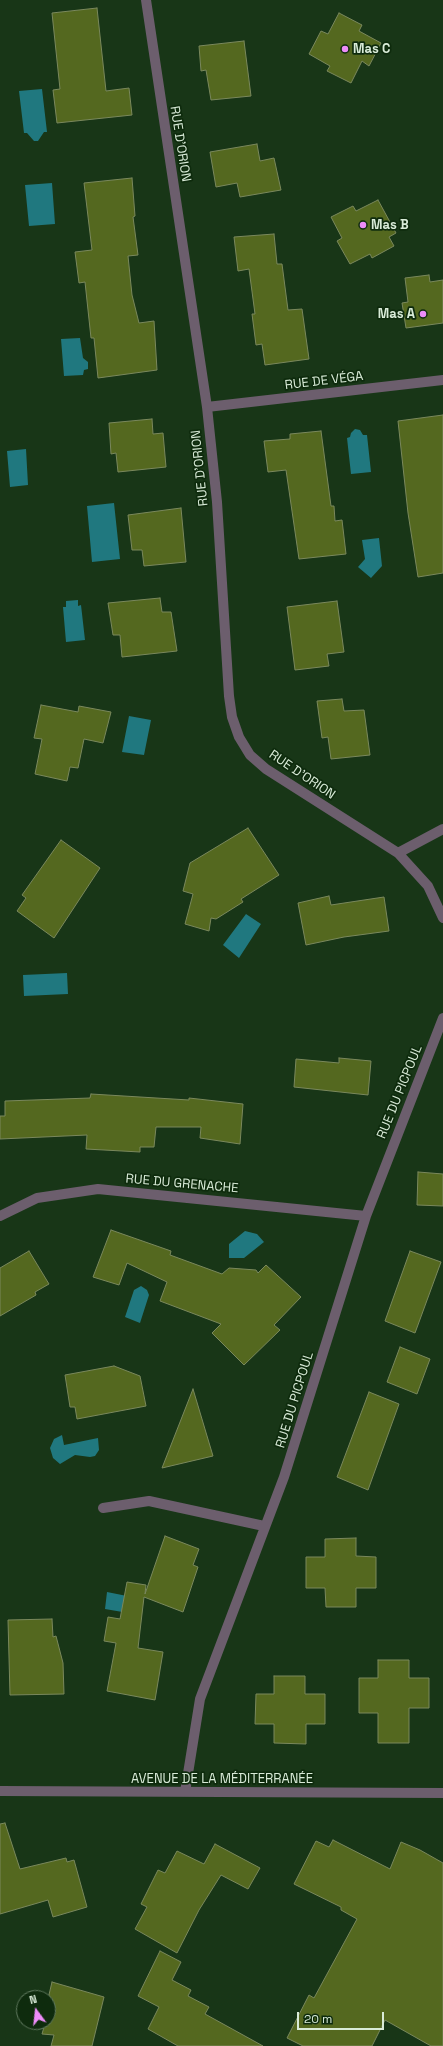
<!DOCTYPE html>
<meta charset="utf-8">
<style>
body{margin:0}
#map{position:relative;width:443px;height:2046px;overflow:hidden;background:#183617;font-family:"Space Grotesk",sans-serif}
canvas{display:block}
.north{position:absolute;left:16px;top:1990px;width:40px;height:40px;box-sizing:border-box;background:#0e2b0d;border:1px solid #5f785e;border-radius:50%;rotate:345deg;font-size:11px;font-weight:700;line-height:16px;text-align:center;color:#d9ebd8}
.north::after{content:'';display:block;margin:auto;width:14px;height:18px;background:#ed8cf9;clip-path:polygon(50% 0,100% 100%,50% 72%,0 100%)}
.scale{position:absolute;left:297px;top:2012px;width:87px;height:18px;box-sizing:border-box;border:2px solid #d9ebd8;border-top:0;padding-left:5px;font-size:12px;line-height:14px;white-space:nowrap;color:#d9ebd8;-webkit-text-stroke:3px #0e2b0d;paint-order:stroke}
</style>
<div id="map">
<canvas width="443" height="2046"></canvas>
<div class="north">N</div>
<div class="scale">20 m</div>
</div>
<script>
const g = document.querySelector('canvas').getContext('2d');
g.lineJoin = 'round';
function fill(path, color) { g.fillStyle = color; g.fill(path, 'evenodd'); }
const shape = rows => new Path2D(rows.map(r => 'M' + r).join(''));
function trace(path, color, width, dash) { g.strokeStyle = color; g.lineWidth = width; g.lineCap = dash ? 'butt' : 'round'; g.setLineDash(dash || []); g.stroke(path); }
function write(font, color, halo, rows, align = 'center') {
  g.font = font + ' "Space Grotesk",sans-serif'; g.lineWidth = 3.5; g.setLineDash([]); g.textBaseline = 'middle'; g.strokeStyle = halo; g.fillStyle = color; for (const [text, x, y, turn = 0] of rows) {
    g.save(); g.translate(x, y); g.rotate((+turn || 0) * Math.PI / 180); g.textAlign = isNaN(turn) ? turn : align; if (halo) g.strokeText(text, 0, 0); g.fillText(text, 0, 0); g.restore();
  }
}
fill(shape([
 [42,89,47,132,44,132,38,141,34,141,27,133,24,133,19,91],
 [52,183,55,224,29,226,25,185],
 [80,338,83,358,88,362,88,369,84,370,83,375,64,376,61,339],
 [355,429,360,430,363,435,367,435,371,472,351,474,347,438,350,437,351,433],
 [26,449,28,485,10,487,7,451],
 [114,503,120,559,92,562,87,506],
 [379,538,382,566,371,578,358,567,365,559,362,540],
 [78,600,78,606,81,605,85,640,66,642,63,607,66,607,66,601],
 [129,716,151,720,144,755,122,752],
 [246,914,261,924,239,958,223,945],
 [67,973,68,994,24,996,23,975],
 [245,1231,257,1234,264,1242,244,1258,229,1258,229,1244],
 [141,1286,147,1290,149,1295,140,1323,125,1317,134,1290],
 [62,1435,64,1445,98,1438,99,1450,95,1456,90,1457,75,1455,60,1464,53,1458,50,1448,54,1439],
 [107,1592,142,1599,140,1615,105,1609]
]), '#20787f');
const building = shape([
 [97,8,106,91,129,88,132,115,57,123,53,90,60,89,52,13,97,8],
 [339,13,362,25,359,31,381,43,369,66,362,61,351,83,327,71,330,66,309,54,321,31,328,34,339,13],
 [244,41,251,96,211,100,206,70,201,71,199,46,244,41],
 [257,144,260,161,274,158,281,190,240,197,237,183,216,187,210,152,257,144],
 [132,178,135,216,133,217,138,255,128,256,132,295,139,323,154,321,157,370,98,378,94,338,91,338,85,282,79,283,75,252,92,250,84,183,132,178],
 [378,200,396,233,389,237,394,246,372,258,370,254,350,264,337,241,342,238,331,217,353,206,356,211,378,200],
 [274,234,277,264,282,264,288,310,302,309,309,359,265,365,262,344,256,345,252,314,255,314,249,269,238,271,234,237,274,234],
 [429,275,430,282,443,280,443,323,406,328,402,303,408,302,405,278,429,275],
 [443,415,443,573,418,577,408,513,398,421,443,415],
 [152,419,153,434,163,433,166,467,118,472,116,453,111,454,109,423,152,419],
 [321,431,331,506,334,506,335,521,342,520,346,554,299,559,286,470,268,472,264,441,290,439,290,434,321,431],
 [181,508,186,562,144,566,142,550,132,550,128,515,181,508],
 [160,598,162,612,171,612,177,651,122,657,120,635,113,635,108,603,160,598],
 [337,601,344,652,327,654,329,666,295,670,287,607,337,601],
 [342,699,344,711,364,710,370,755,331,759,328,737,322,738,317,701,342,699],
 [41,705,78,712,79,706,111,712,103,743,84,739,78,768,70,767,67,781,35,774,42,739,34,738,41,705],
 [248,828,279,875,241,899,243,902,216,919,211,918,209,931,185,924,193,894,183,891,190,863,248,828],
 [61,840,100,868,54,938,17,911,26,898,22,895,61,840],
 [329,896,331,905,384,897,389,931,344,937,306,945,298,903,329,896],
 [339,1058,371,1061,368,1095,294,1087,296,1059,339,1063,339,1058],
 [91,1094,189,1100,189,1098,243,1104,240,1144,200,1138,201,1127,156,1127,154,1147,140,1147,140,1152,86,1149,87,1135,0,1139,0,1116,5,1116,5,1101,90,1098,91,1094],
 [418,1172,443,1174,443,1206,417,1205,418,1172],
 [111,1230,171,1251,170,1255,222,1274,229,1268,256,1270,258,1273,266,1265,301,1297,274,1325,280,1330,244,1365,212,1333,221,1324,160,1301,167,1282,127,1263,119,1285,93,1277,111,1230],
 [29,1251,49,1284,35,1292,36,1295,0,1316,0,1268,29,1251],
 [410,1251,441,1262,415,1333,385,1321,410,1251],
 [400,1347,430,1359,417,1394,387,1382,400,1347],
 [114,1366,140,1376,146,1406,77,1419,75,1407,70,1407,65,1375,114,1366],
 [193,1389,213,1456,162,1468,193,1389],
 [369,1392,399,1404,368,1490,337,1477,369,1392],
 [165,1536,199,1549,193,1565,198,1567,183,1612,144,1597,138,1648,163,1652,155,1700,107,1691,116,1643,104,1641,108,1617,120,1619,127,1582,146,1585,145,1594,165,1536],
 [356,1538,356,1556,376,1557,376,1588,356,1588,356,1607,326,1607,325,1588,306,1588,306,1557,325,1557,325,1539,356,1538],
 [52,1619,53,1637,56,1636,63,1663,64,1694,10,1695,8,1620,52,1619],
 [378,1660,409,1660,409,1678,429,1678,429,1708,409,1708,409,1743,378,1743,378,1713,359,1713,359,1678,378,1678,378,1660],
 [274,1676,305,1676,305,1694,325,1694,325,1724,306,1724,306,1744,274,1743,274,1724,255,1724,256,1694,274,1694,274,1676],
 [5,1823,20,1869,66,1858,67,1862,74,1860,87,1907,53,1917,48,1900,0,1914,0,1824,5,1823],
 [333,1840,390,1869,401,1842,420,1850,443,1863,443,2046,431,2046,385,2020,372,2046,303,2046,287,2038,309,1995,314,1998,357,1919,341,1910,341,1907,294,1884,316,1841,329,1847,333,1840],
 [215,1844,260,1868,248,1889,221,1875,199,1910,177,1953,135,1929,147,1907,141,1904,158,1870,165,1873,177,1851,204,1864,215,1844],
 [160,1951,181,1962,172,1980,191,1990,188,1996,209,2007,205,2014,263,2046,178,2046,148,2029,159,2007,138,1996,160,1951],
 [52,1982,104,1997,92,2046,51,2046,54,2035,42,2034,44,2027,40,2026,42,2022,48,2022,48,1999,52,1982]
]);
fill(building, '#54681f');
trace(building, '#7a885d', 1);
trace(shape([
 [146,0,207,407,217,502,229,696,232,717,239,737,250,755,266,769,398,853,428,886,443,918],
 [207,407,443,380],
 [398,853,443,829],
 [0,1216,37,1198,98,1189,366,1216],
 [103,1508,149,1501,264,1526],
 [0,1791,443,1793],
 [185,1792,200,1699,284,1477,366,1216,443,1018]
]), '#6c5e6d', 10);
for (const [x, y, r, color] of [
 [345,49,4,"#ed8cf9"],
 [363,225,4,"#ed8cf9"],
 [423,314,4,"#ed8cf9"]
]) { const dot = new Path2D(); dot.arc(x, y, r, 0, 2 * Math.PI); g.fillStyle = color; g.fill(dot); trace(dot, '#0e2b0d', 1.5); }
write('bold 13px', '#d9ebd8', '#0e2b0d', [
 ["Mas C",353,49],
 ["Mas B",371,225],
 ["Mas A",415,314,"right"]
], 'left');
write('13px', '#d9ebd8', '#0e2b0d', [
 ["RUE D'ORION",180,144,81],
 ["RUE DE VÉGA",324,381,-7],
 ["RUE D'ORION",200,468,-96],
 ["RUE D'ORION",302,775,34],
 ["RUE DU PICPOUL",400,1092,-68],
 ["RUE DU GRENACHE",182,1184,5],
 ["RUE DU PICPOUL",295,1400,-73],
 ["AVENUE DE LA MÉDITERRANÉE",222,1779]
]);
</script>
